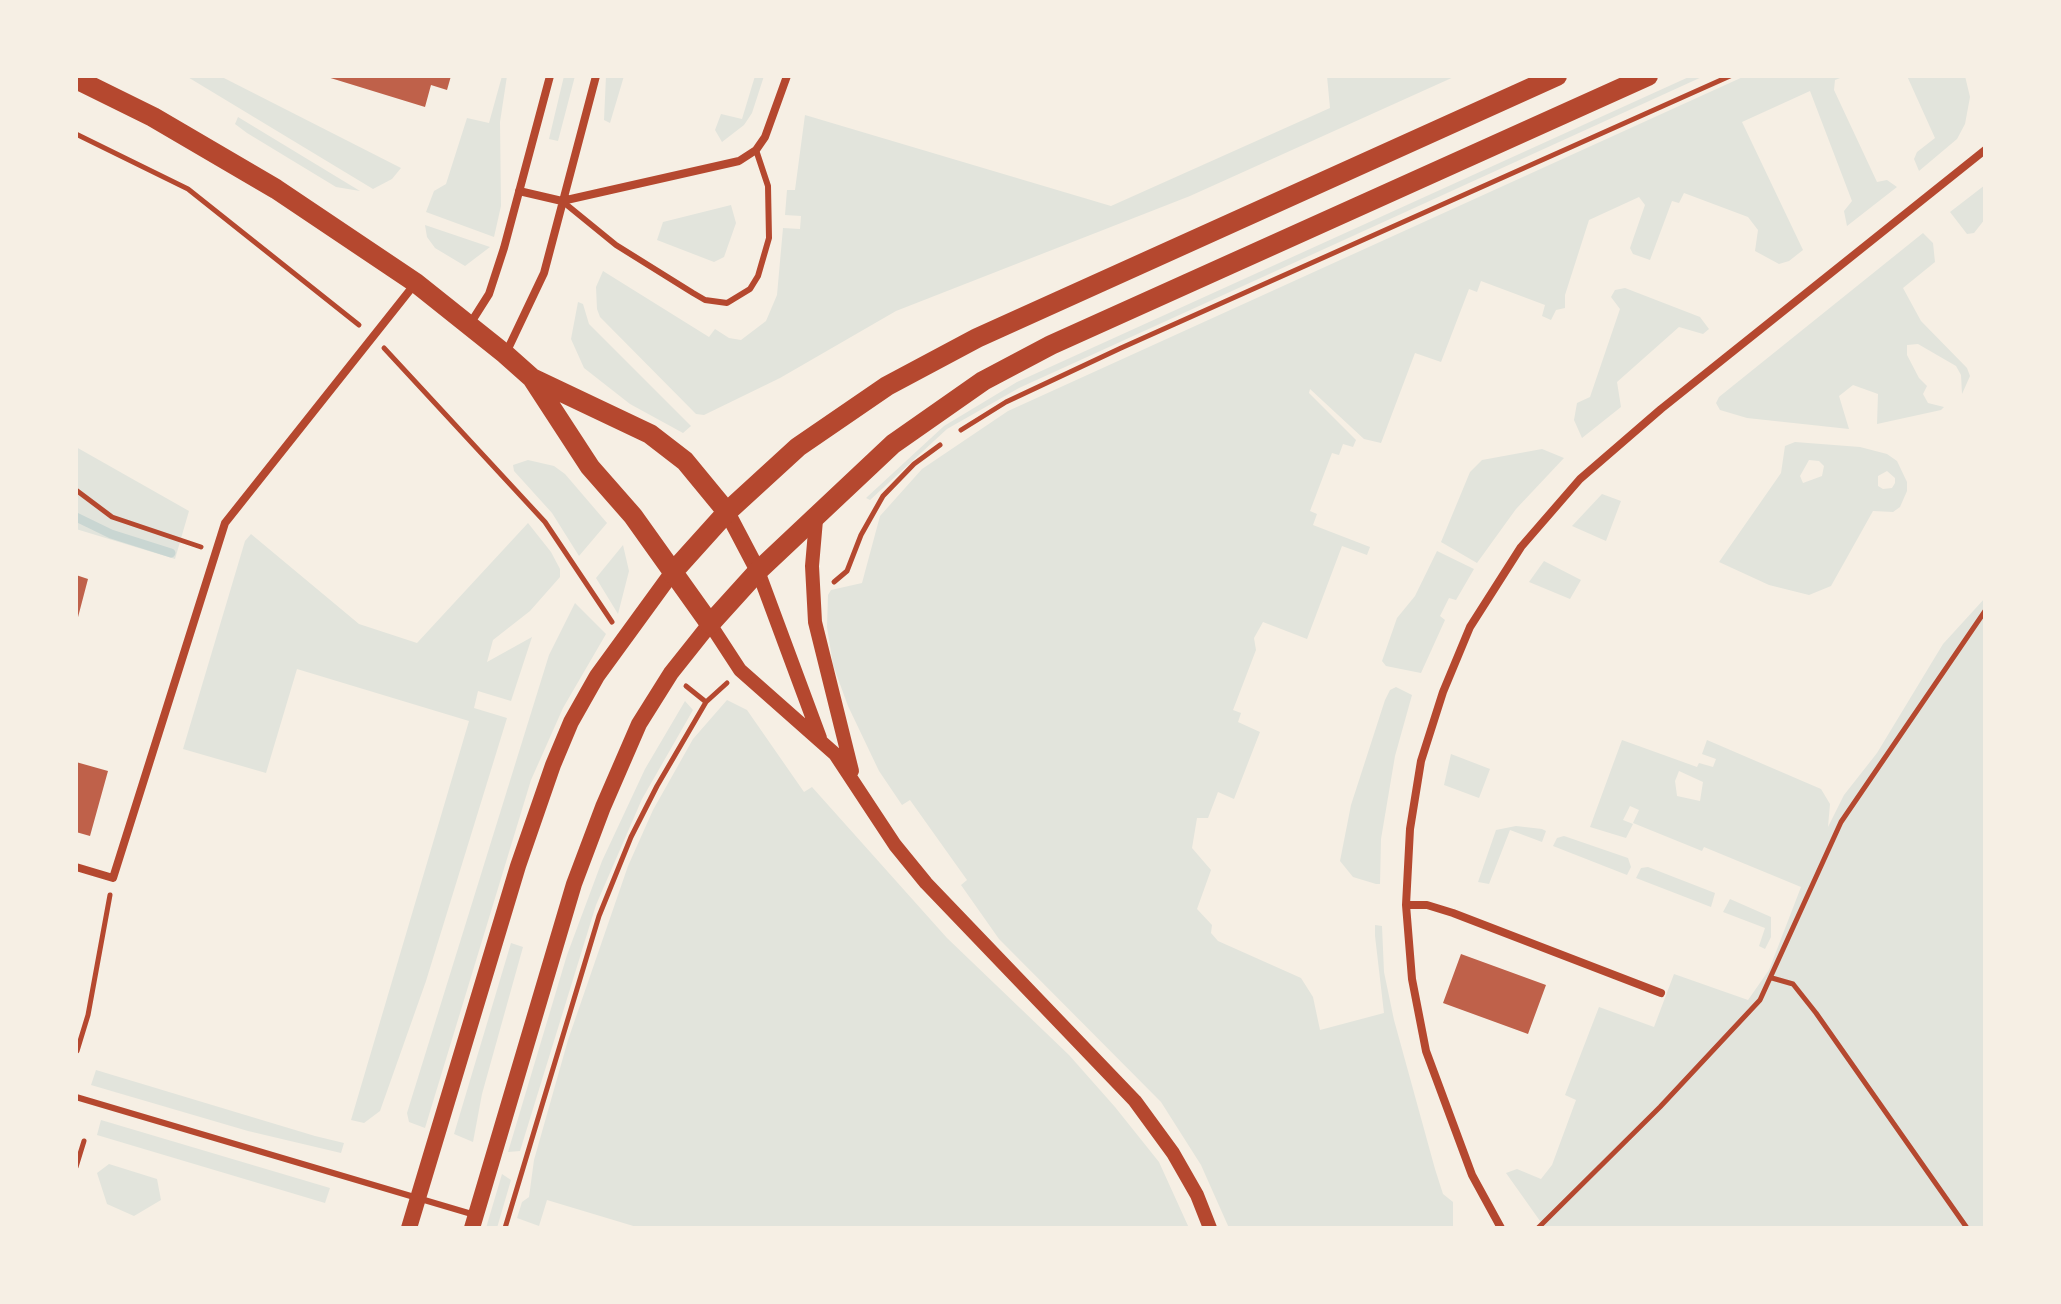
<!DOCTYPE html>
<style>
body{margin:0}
#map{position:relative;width:2061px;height:1304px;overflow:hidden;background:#f6efe4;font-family:"DejaVu Sans",sans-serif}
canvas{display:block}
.frame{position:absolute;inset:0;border:78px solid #f6efe4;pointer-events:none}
</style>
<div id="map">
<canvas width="2061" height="1304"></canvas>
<div class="frame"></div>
</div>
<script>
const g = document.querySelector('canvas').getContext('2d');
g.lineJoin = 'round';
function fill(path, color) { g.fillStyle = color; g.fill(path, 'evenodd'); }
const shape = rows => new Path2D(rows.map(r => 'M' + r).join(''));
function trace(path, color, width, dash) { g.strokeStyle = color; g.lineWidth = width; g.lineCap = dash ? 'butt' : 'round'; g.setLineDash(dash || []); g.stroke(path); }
fill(shape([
 [186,76,220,76,401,168,392,179,373,189],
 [502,76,507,76,500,122,501,206,494,237,426,212,434,191,446,184,467,118,489,123],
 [564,76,575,76,558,141,549,139],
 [606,76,624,76,610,123,604,120],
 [755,76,764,76,752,113,744,125,722,142,715,130,721,114,742,119],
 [1327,76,1456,76,1190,196,896,311,780,378,704,415,696,414,600,317,597,309,596,287,603,271,709,337,715,329,729,338,741,340,766,321,777,295,783,228,800,229,801,216,785,215,787,190,795,190,805,115,1111,206,1330,108],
 [1691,76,1704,76,1019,388,947,429,870,500,866,498,944,426,1017,382],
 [1745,76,1845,76,1835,80,1834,90,1877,182,1887,180,1897,187,1847,226,1844,211,1852,201,1810,91,1742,122,1803,250,1789,261,1779,264,1755,251,1758,230,1748,217,1684,193,1679,203,1672,201,1650,260,1633,254,1630,248,1645,205,1639,197,1589,220,1565,295,1565,308,1556,310,1551,320,1542,316,1545,305,1481,281,1477,292,1469,289,1441,362,1415,353,1381,443,1364,439,1310,389,1309,393,1356,440,1353,447,1343,444,1339,455,1332,453,1310,511,1317,514,1313,525,1370,547,1367,555,1342,546,1307,639,1263,622,1254,638,1256,650,1233,710,1241,713,1238,722,1260,732,1234,799,1218,792,1208,818,1197,818,1192,848,1211,870,1197,909,1212,925,1211,933,1218,941,1301,978,1313,997,1320,1030,1384,1013,1375,936,1375,925,1382,926,1384,972,1394,1020,1435,1169,1443,1194,1453,1202,1453,1228,1229,1228,1201,1165,1161,1102,999,939,961,885,967,880,910,800,902,805,879,771,848,706,833,665,827,627,828,595,831,590,862,583,880,516,922,469,1008,411],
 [1907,76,1965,76,1970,97,1965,124,1957,139,1919,171,1914,159,1917,152,1935,138],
 [238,117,360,191,336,187,247,133,235,124],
 [1985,185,1985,219,1974,233,1967,234,1950,212],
 [731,205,736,223,724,257,714,262,657,240,663,222],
 [425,225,490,247,465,266,435,248,427,237],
 [1923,233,1933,243,1935,262,1903,288,1921,321,1967,368,1970,376,1962,394,1961,375,1956,366,1918,344,1907,345,1907,355,1919,378,1927,386,1923,394,1928,403,1944,407,1941,410,1877,424,1878,394,1853,385,1839,396,1849,429,1747,418,1720,410,1716,403,1719,397],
 [1625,288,1700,317,1709,329,1703,334,1679,327,1617,382,1621,407,1582,438,1574,420,1577,403,1590,397,1620,309,1611,297,1615,290],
 [578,302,583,304,589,324,691,426,683,433,630,404,584,368,571,339],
 [1795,442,1860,447,1887,454,1897,461,1907,482,1907,491,1900,507,1893,512,1873,511,1831,586,1809,595,1769,585,1719,562,1781,473,1785,446],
 [1809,460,1819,461,1824,466,1822,476,1803,483,1800,476],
 [1887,471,1895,478,1895,483,1892,488,1883,489,1878,486,1878,476],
 [76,447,189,511,175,559,76,529],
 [1542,449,1564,458,1516,509,1477,563,1441,542,1470,472,1482,460],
 [528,460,554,466,565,474,607,523,579,556,552,513,514,471,513,465],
 [1602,494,1621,501,1606,541,1572,526],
 [528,523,551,552,560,569,560,577,530,611,493,640,487,662,532,637,511,701,478,691,474,708,507,718,426,981,380,1111,364,1123,351,1120,469,721,297,669,266,773,183,749,245,541,251,534,359,624,417,643],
 [623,545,629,571,618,614,596,578],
 [1437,551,1474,569,1456,600,1449,598,1440,616,1445,620,1421,673,1386,666,1382,661,1397,618,1415,596],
 [1544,561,1581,580,1570,599,1529,582],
 [1985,598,1985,1228,1545,1228,1506,1173,1517,1169,1541,1179,1552,1165,1576,1100,1565,1095,1599,1007,1654,1027,1674,974,1748,1000,1769,970,1801,887,1704,847,1702,851,1633,823,1639,810,1630,806,1623,820,1633,824,1626,838,1590,827,1622,740,1697,767,1699,763,1713,767,1716,759,1702,754,1707,740,1821,789,1830,804,1828,827,1844,795,1877,753,1943,644],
 [1679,771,1703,782,1700,801,1677,796,1675,781],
 [575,603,606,634,563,708,531,780,425,1128,409,1122,407,1113,549,655],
 [1396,687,1412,695,1395,756,1381,839,1380,884,1376,884,1353,877,1340,861,1351,805,1385,700,1390,690],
 [727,700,747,710,804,792,812,787,947,938,1069,1055,1115,1107,1159,1162,1189,1228,640,1228,547,1200,539,1226,517,1218,522,1202,529,1197,534,1160,568,1040,628,866,653,810,693,739],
 [685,701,693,710,642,799,596,905,520,1151,508,1152,567,955,602,861,645,769],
 [1451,754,1490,769,1479,798,1444,785],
 [1516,826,1542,829,1546,831,1542,842,1510,830,1489,884,1478,882,1496,830],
 [1564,836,1628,858,1631,867,1627,875,1553,846,1557,838],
 [1648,867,1715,893,1711,907,1636,878,1641,868],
 [1730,899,1771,917,1771,937,1765,949,1759,946,1765,928,1723,912],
 [511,943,523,947,482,1094,473,1142,454,1134],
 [96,1070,315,1136,344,1143,341,1153,248,1131,91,1085],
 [101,1120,330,1188,325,1203,97,1135],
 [109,1164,157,1179,161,1200,134,1216,107,1204,97,1173],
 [502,1174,511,1180,497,1228,486,1228]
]), '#e2e4dc');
trace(shape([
 [76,517,111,534,171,553]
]), '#c9d6d2', 9);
fill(shape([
 [324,76,451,76,447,90,431,85,425,107],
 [76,575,88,579,77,621,76,621],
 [76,762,108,771,90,836,76,832],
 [1461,954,1546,985,1528,1034,1443,1003]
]), '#bf614a');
trace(shape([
 [76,134,188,189,359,325],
 [384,348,545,522,612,622],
 [961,430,1006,402,1121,348,1730,76],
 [76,490,112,517,201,547],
 [834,582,847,571,861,535,883,496,914,464,940,445],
 [686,686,706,702],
 [1772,978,1793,984,1816,1013,1967,1228],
 [77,1051,88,1015,110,895],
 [76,1167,84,1141],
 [505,1228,599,916,631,837,657,786,706,702,727,683],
 [1538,1228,1660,1107,1760,1000,1841,822,1985,611]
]), '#b5482f', 5);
trace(shape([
 [562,201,616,245,693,293,705,300,727,303,750,289,758,276,769,238,768,186,756,150],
 [76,1097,475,1215]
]), '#b5482f', 6);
trace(shape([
 [519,191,562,201,739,161,756,150,765,137,787,76],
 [470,324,489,294,504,248,550,76],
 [506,353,544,273,596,76],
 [76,867,113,878,225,523,414,285],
 [1406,905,1427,905,1453,913,1661,993],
 [1501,1228,1472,1175,1426,1051,1412,979,1406,905,1410,829,1421,761,1443,692,1470,627,1521,547,1580,479,1661,409,1985,150]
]), '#b5482f', 8);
trace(shape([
 [816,520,812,566,815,622,852,771],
 [758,571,820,738],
 [710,624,740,670,835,754,895,845,926,883,1135,1101,1173,1153,1197,1195,1210,1228]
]), '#b5482f', 14);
trace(shape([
 [727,512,758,571],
 [409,1228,518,866,553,765,571,722,597,676,672,573],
 [472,1228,574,884,603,807,639,724,671,673,710,624]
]), '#b5482f', 16);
trace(shape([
 [76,79,153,117,276,189,416,283,505,354,532,378,590,467,633,516,710,624,758,571,893,444,983,381,1051,345,1648,76],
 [532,378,650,434,685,461,727,512],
 [672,573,727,512,798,447,887,386,977,338,1557,76]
]), '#b5482f', 20);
</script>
